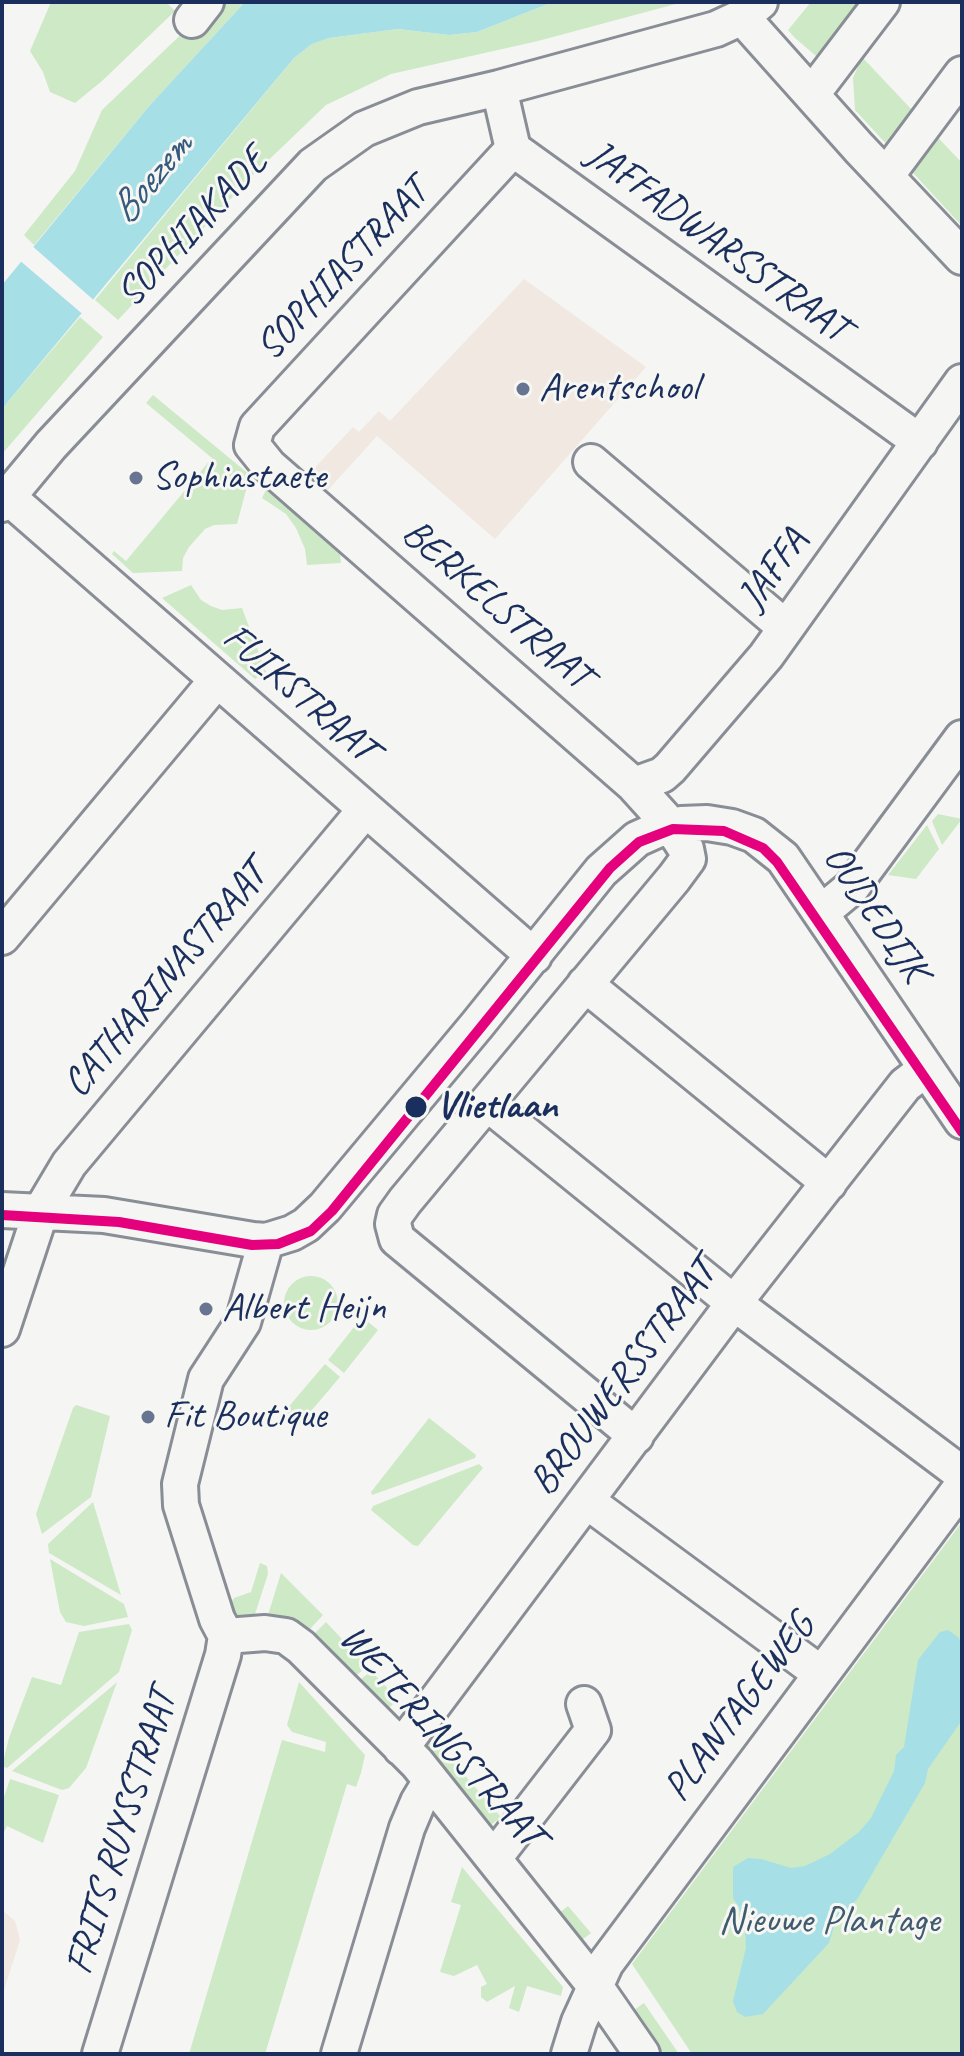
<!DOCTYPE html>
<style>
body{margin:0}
#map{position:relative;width:964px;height:2056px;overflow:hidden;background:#f5f5f3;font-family:Caveat,sans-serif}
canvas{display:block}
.frame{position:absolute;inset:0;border:4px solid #1b2f5e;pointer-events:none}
</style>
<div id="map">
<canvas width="964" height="2056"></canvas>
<div class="frame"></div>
</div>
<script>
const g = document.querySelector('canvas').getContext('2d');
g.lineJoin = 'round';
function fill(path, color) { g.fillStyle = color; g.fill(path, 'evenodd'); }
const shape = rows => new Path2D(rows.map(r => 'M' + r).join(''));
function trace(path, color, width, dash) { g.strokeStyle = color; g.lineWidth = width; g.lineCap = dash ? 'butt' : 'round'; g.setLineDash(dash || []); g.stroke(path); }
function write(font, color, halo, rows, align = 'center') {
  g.font = font + ' Caveat,sans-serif'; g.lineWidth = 6; g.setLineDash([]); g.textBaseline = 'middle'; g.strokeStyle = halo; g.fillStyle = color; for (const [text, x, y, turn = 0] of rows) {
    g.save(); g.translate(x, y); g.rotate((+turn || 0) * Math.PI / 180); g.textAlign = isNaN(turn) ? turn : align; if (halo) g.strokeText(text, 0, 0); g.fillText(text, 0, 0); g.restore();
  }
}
fill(shape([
 [524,279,646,367,495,539,377,436,327,491,308,475,353,427,359,432,379,411,390,421],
 [2,1910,15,1921,20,1940,2,1996]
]), '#f0e8e1');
fill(shape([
 [51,2,166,2,175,11,102,81,75,103,50,92,43,72,30,51],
 [215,2,245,2,150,105,34,245,24,235,75,171,102,110],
 [553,2,683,2,538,41,391,74,326,105,254,174,118,320,95,300,294,58,312,44,329,38,398,29,449,35,477,32],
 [811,2,861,2,816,56,795,38,788,30],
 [862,57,962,163,962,226,855,110,853,78],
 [80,317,103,337,2,454,2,409],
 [153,395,250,475,237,524,214,525,205,529,189,547,183,558,182,571,133,573,112,554,114,551,126,561,212,458,146,403],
 [266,490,340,554,341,563,307,565,305,549,296,528,286,514,262,498],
 [191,585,201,600,211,606,222,610,242,608,266,672,255,679,162,598],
 [938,814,962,819,942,845,932,821],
 [927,825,939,849,916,879,888,875],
 '284 1303a27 27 0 1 1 54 0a27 27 0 1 1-54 0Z',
 [362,1317,378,1330,344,1373,328,1360],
 [325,1364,340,1377,300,1424,285,1411],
 [76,1405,110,1416,91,1497,42,1534,36,1514,73,1408],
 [429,1418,476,1455,475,1458,372,1495,371,1492],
 [479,1464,483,1468,418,1546,413,1545,371,1510,373,1506],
 [93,1502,121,1595,49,1553,48,1544],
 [962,1522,962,2054,692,2054,632,1964],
 [50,1559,124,1604,128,1617,84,1626,66,1622,60,1612],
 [260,1563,267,1566,268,1574,255,1614,225,1616,224,1612,234,1598,251,1592],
 [281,1573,323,1615,309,1630,284,1617,268,1615],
 [326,1622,367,1666,355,1677,314,1634],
 [129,1624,132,1630,119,1672,7,1768,2,1766,9,1738,32,1677,61,1685,79,1632],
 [371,1671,398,1699,387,1710,360,1680],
 [117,1682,86,1768,69,1788,62,1790,12,1771],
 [299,1682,365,1755,361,1773,356,1787,347,1784,265,2054,189,2054,282,1740,325,1752,326,1742,292,1732,287,1725],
 [434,1740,501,1817,491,1825,425,1747],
 [10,1779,59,1795,43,1843,7,1826,2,1836,2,1803],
 [462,1867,563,1987,561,1996,527,1986,519,2012,509,2008,515,1986,487,2002,481,1997,481,1987,487,1984,477,1965,454,1976,440,1972,461,1905,451,1902],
 [568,1906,591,1933,582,1940,559,1913],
 [644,2003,679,2054,664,2054,634,2010]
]), '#cde9c6');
fill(shape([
 [245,2,553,2,477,32,449,35,398,29,329,38,312,44,294,58,2,409,2,285,150,105],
 [948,1630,959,1638,962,1648,962,1720,928,1769,925,1783,858,1898,835,1923,829,1943,763,2014,745,2017,737,2012,733,2001,746,1948,745,1929,739,1907,733,1898,733,1867,748,1858,761,1859,791,1868,805,1866,830,1854,859,1832,871,1818,894,1771,896,1755,904,1747,918,1660,940,1632]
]), '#a7dfe6');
fill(shape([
 [30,244,97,303,86,317,18,259]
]), '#f5f5f3');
const minor = shape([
 [742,17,859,148,962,257],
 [192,20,206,2],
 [499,88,513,149,920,442],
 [812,94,882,2],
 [513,149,257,427,252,445,269,466,634,785,671,826,686,849,688,859,674,878,405,1201,395,1215,393,1224,397,1239,636,1436],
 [886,176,962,74],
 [591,462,786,628],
 [8,497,534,956],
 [2,504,51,445,313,165,364,129,418,107,499,88,716,29,742,17,760,2],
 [634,785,662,775,670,768,766,656,962,382],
 [822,912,852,887,962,738],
 [2,937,217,680],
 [585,984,829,1183],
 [487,1103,734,1303,962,1474],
 [2,1210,104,1215,253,1240,266,1241,292,1233,306,1225,325,1207,477,1025,601,871,637,839,657,830,681,824,707,823,732,827,754,835,783,858,962,1121],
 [266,1241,243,1322,206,1379,180,1484,181,1505,217,1619,226,1636,265,1633,286,1636,301,1647,417,1763,595,1986,642,2054],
 [2,1329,41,1211,69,1164,365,810],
 [588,1502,820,1673],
 [401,1748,734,1303,905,1085,926,1069],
 [494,1858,593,1730,584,1704],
 [100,2054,223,1655,226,1636],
 [339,2054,407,1828,418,1802,430,1782],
 [569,2054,579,2022,606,1963,962,1486]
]);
trace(minor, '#898d95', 40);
trace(minor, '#f5f5f3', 34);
trace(shape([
 [2,1215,119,1222,252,1245,278,1244,311,1231,332,1211,610,868,639,842,673,829,724,831,763,848,777,862,962,1132]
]), '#e5007d', 10);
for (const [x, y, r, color] of [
 [523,389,8,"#677492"],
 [136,478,8,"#677492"],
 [416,1107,12,"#1b2f5e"],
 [206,1309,8,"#677492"],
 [148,1417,8,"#677492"]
]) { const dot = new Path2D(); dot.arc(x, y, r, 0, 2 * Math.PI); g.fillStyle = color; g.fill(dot); trace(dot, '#f6f6f2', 3); }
write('40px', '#1b2f5e', '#f6f6f2', [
 ["SOPHIAKADE",193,228,-47],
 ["JAFFADWARSSTRAAT",717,242,36],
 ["SOPHIASTRAAT",343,270,-47],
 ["JAFFA",774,570,-54],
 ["BERKELSTRAAT",496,605,41],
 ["FUIKSTRAAT",299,694,41],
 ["OUDEDIJK",875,914,56],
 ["CATHARINASTRAAT",166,980,-50],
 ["BROUWERSSTRAAT",624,1378,-53],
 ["PLANTAGEWEG",740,1708,-53],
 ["WETERINGSTRAAT",441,1737,48],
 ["FRITS RUYSSTRAAT",122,1832,-73]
]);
write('40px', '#1b2f5e', '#f6f6f2', [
 ["Arentschool",539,389],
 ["Sophiastaete",152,478],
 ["Albert Heijn",222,1309],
 ["Fit Boutique",164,1417]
], 'left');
write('bold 40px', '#1b2f5e', '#f6f6f2', [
 ["Vlietlaan",436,1107]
], 'left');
write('40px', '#405b6f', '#f6f6f2', [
 ["Nieuwe Plantage",829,1922]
]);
write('italic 42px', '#36597e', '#f6f6f2', [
 ["Boezem",152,179,-50]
]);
</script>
